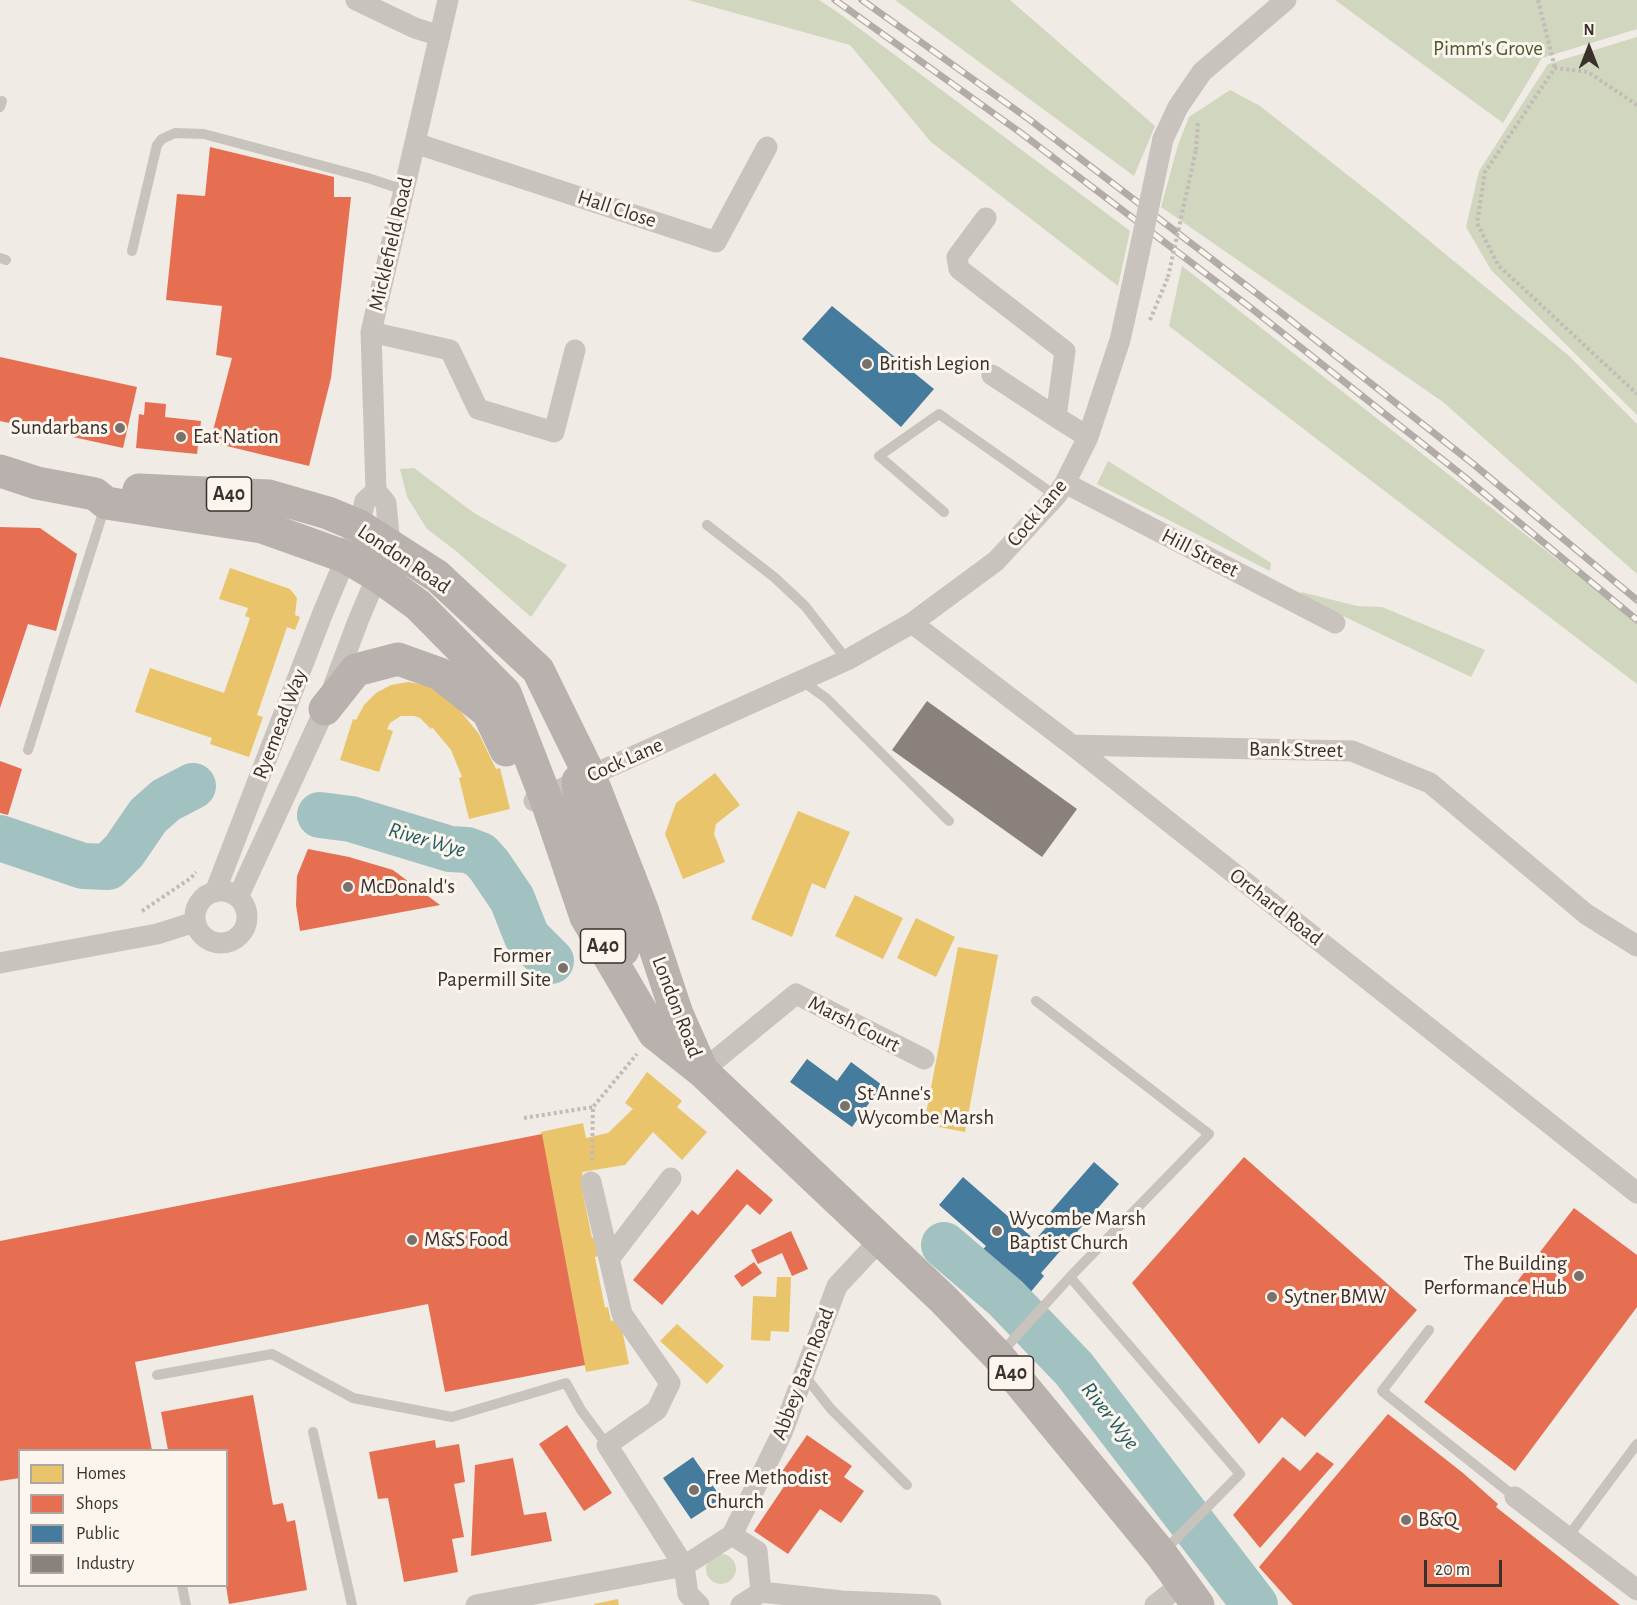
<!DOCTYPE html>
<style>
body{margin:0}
#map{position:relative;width:1637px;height:1605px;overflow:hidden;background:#f0ebe5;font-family:"Alegreya Sans",sans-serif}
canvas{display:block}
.legend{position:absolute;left:18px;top:1449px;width:210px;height:138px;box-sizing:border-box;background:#fbf5ee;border:2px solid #aea6a0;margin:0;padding:8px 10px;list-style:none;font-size:18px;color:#3b302b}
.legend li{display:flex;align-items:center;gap:12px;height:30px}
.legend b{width:30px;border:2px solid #aea6a0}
.north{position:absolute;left:1559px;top:18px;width:60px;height:60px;-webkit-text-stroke:4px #fbf5ee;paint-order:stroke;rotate:0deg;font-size:16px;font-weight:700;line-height:24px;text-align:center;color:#3b302b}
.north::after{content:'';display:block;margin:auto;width:21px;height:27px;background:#3b302b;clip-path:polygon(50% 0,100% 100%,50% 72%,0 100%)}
.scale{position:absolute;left:1424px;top:1560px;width:78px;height:27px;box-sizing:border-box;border:3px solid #3b302b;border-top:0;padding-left:8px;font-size:18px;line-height:21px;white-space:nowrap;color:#3b302b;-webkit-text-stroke:4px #fbf5ee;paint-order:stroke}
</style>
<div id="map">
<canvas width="1637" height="1605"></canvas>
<ul class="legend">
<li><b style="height:16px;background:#e9c46a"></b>Homes</li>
<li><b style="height:16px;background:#e76f51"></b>Shops</li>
<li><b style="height:16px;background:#457b9d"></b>Public</li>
<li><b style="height:16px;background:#8a817c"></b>Industry</li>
</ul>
<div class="north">N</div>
<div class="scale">20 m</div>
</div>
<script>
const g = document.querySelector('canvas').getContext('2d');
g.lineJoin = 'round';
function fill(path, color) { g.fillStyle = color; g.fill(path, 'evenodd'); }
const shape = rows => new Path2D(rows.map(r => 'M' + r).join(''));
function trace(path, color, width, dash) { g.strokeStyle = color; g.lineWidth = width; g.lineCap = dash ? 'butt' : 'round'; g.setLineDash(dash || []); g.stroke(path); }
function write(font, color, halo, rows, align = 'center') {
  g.font = font + ' "Alegreya Sans",sans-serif'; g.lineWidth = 6; g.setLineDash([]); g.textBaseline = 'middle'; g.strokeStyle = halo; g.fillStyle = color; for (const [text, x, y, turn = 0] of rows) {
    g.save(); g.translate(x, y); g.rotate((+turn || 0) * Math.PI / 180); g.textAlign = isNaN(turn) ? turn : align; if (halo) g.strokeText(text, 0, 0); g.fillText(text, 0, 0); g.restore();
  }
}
fill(shape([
 [688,0,819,0,840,14,1130,231,1118,286,931,142,850,45],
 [895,0,1010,0,1155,126,1134,176],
 [1335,0,1637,0,1637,29,1542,58,1503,123],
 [1637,37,1637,415,1491,270,1466,227,1479,171,1548,64],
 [1230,90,1260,106,1387,206,1568,355,1637,424,1637,574,1443,402,1161,207,1178,145,1189,117],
 [1182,266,1618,607,1637,624,1637,684,1169,326],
 [1108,461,1271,563,1270,571,1097,484],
 [414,468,474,513,567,565,531,617,456,551,427,529,407,497,400,469],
 [1301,592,1357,606,1382,607,1485,650,1471,677,1299,595],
 '706 1569a15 15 0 1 1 30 0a15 15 0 1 1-30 0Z'
]), '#d1d6bf');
fill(shape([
 [230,568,290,589,297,598,295,615,300,617,295,630,287,627,257,715,263,717,249,757,210,744,212,738,135,712,150,668,224,693,250,618,245,616,248,608,219,599],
 [408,682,425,685,440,693,454,703,479,734,496,769,500,768,510,809,469,819,459,778,462,777,451,750,432,727,431,729,420,718,414,716,401,716,390,723,387,729,393,731,379,772,340,760,353,719,356,720,364,705,376,693,391,685],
 [715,773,740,805,716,824,714,834,725,862,683,879,665,834,676,803],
 [798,811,850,832,825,889,812,883,792,937,751,919],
 [855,895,903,918,883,959,835,936],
 [916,918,955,937,936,977,897,958],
 [958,947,998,955,965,1132,924,1124],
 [647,1072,682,1101,677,1107,707,1132,682,1160,653,1132,625,1165,582,1172,585,1188,582,1189,592,1238,595,1237,599,1256,595,1257,605,1308,608,1307,611,1321,620,1319,629,1364,586,1372,541,1132,583,1123,586,1138,608,1133,633,1109,625,1103],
 [777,1277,791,1277,789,1332,771,1331,770,1341,751,1340,753,1296,776,1297],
 [677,1324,724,1366,707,1384,660,1341],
 [618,1599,619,1605,594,1605,594,1604]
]), '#e9c46a');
fill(shape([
 [210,147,334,177,334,197,351,197,331,378,309,466,210,442,232,358,216,355,222,306,166,300,177,194,205,196],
 [0,357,137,387,123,448,0,421],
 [145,402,166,404,165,417,201,421,197,454,136,448,139,414,144,415],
 [0,527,40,528,77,554,56,631,28,624,0,708],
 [0,761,22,769,8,815,0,813],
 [308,849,349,857,393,870,440,905,300,931,296,905,297,876],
 [542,1134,585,1365,445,1392,428,1304,135,1362,152,1450,20,1450,20,1478,0,1481,0,1241],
 [1244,1157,1417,1310,1305,1437,1282,1417,1259,1444,1132,1283],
 [737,1169,773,1200,760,1215,747,1204,662,1305,633,1280,692,1210,698,1215],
 [1574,1208,1637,1255,1637,1307,1515,1471,1424,1402],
 [791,1231,808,1269,792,1276,782,1253,758,1264,751,1250],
 [754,1262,762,1273,742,1287,734,1276],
 [253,1395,273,1505,283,1503,287,1522,295,1520,307,1590,229,1604,226,1586,226,1450,168,1450,161,1412],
 [1388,1414,1463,1473,1498,1504,1496,1507,1620,1605,1293,1605,1259,1567],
 [567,1425,612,1493,584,1511,539,1444],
 [807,1435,852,1466,844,1477,864,1491,841,1523,820,1509,788,1554,754,1531,789,1479,781,1473],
 [435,1440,436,1448,459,1444,465,1482,454,1484,464,1537,452,1539,458,1572,404,1582,388,1498,378,1499,369,1452],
 [1317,1452,1334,1464,1260,1548,1233,1515,1283,1457,1300,1471],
 [513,1458,524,1515,546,1512,552,1541,471,1556,475,1465]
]), '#e76f51');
fill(shape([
 [832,306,934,389,901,427,802,339],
 [807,1059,837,1081,851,1062,882,1085,852,1127,790,1082],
 [1094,1162,1119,1184,1041,1273,1044,1276,1024,1300,976,1257,986,1246,939,1205,963,1177,1035,1240,1050,1223,1045,1218],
 [693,1457,722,1499,691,1519,663,1478]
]), '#457b9d');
fill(shape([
 [927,701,1077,809,1042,857,892,750]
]), '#8a817c');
trace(shape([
 [320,815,351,819,450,849,467,850,480,855,489,865,512,899,527,937,551,961],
 [0,838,83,866,108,867,124,851,148,816,166,800,193,786],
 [944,1245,1006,1298,1074,1369,1255,1605]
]), '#a1c2c1', 46);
trace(shape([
 [1538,0,1555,68],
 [1637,105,1588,72,1555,68,1485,172,1477,223,1498,265,1637,394],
 [1196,150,1198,121],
 [1150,320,1168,277],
 [142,911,191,878,196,872],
 [524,1118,593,1107],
 [592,1160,593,1107,637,1054]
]), '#c2bbb6', 4, [3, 3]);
trace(shape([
 [0,107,2,101],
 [132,251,157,145,162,139,175,133,204,134,368,178,404,190],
 [0,258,6,260],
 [944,512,879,456,939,414,1056,496],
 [707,525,774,577,805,606,847,660],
 [802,681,826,698,949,821],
 [28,750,105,506],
 [1036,1001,1209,1134,1070,1277],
 [1429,1330,1382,1391,1515,1497],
 [1001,1353,1070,1277,1240,1474,1163,1552],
 [157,1375,272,1354,353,1398,452,1417,566,1383,581,1410,607,1445],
 [804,1375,831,1409,907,1485],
 [313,1432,352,1605],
 [1567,1538,1637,1444],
 [182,1586,186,1605]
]), '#c9c3be', 10);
trace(shape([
 [356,0,415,28,440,36],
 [1163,139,1178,107,1202,72,1286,0],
 [415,143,716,242,767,147],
 [986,218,957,257,959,269,1065,351,1056,417,1088,437],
 [371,332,450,350,478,409,554,432,575,350],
 [992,375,1056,417],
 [1065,483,1335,623],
 [912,623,1072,745,1637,1193],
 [1072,745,1352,751,1430,783,1586,914,1637,946],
 [534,801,847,660,912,623,996,561,1056,496,1065,483,1088,437,1120,340,1134,277],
 '195 917a26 26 0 1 1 52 0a26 26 0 1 1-52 0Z',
 [215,892,322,615,359,526,365,501,376,491],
 [238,897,325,709,358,621,390,545,386,503,376,491,371,332,448,0],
 [0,963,157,934,195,922],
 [702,1071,796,994,924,1059],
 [591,1182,622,1314,670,1383,657,1410,607,1445,684,1566,688,1594,699,1605],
 [609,1259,671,1178],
 [1515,1497,1637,1590],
 [732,1535,757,1551,761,1592,741,1605],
 [761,1592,842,1601,931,1605],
 [476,1605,684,1566,732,1535,782,1433,837,1286,880,1240],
 [1155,1605,1182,1584]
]), '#c9c3be', 21);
trace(shape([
 [0,471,37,483,95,494,106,503,262,527,346,557,378,576,418,605,505,693,545,796,586,917,654,1033,702,1071,943,1299,998,1356,1161,1554,1198,1605],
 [139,490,269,496,328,513,359,526,437,576,538,670,590,776,642,909,677,1014,700,1066],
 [325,709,356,670,398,659,440,674,488,712,506,750],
 [578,781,583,839,623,950]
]), '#b8b1ad', 33);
const rail = shape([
 [835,0,1021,133,1251,308,1462,475,1637,620],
 [862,0,1030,120,1260,296,1472,463,1637,600]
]);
trace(rail, '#b1aca8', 7);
trace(rail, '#fbf5ee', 4.5, [14]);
trace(shape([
 [1168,277,1196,150]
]), '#c2bbb6', 4, [3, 3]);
trace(shape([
 [1134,277,1163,139]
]), '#c9c3be', 21);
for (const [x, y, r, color] of [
 [867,364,6,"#7a716c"],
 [120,428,6,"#7a716c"],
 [181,437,6,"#7a716c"],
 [348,887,6,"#7a716c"],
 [563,968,6,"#7a716c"],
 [845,1106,6,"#7a716c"],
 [997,1231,6,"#7a716c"],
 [412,1240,6,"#7a716c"],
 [1579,1276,6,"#7a716c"],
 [1272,1297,6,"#7a716c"],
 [694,1490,6,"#7a716c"],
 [1406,1520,6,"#7a716c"]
]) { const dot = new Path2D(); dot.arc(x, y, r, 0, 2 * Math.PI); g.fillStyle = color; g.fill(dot); trace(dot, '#fbf5ee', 2); }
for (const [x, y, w] of [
 [229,494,45],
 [603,946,45],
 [1011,1373,45]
]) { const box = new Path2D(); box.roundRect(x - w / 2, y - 17, w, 34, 4.5); g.fillStyle = '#fbf5ee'; g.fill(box); trace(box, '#3b302b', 1.5); }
write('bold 20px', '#3b302b', null, [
 ["A40",229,494],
 ["A40",603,946],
 ["A40",1011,1373]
]);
write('21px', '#4a5a2e', '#fbf5ee', [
 ["Pimm's Grove",1488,49]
]);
write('21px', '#3b302b', '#fbf5ee', [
 ["Hall Close",617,209,18],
 ["Micklefield Road",391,244,-77],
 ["Cock Lane",1037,513,-50],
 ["Hill Street",1200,553,27],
 ["London Road",404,559,34],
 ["Ryemead Way",280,724,-69],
 ["Bank Street",1296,750,1],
 ["Cock Lane",625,760,-24],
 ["Orchard Road",1276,907,38],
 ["London Road",677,1007,69],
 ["Marsh Court",854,1024,27],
 ["Abbey Barn Road",803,1374,-69]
]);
write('21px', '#3b302b', '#fbf5ee', [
 ["British Legion",879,364],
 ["Sundarbans",108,428,"right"],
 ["Eat Nation",193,437],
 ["McDonald's",360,887],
 ["Former",551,956,"right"],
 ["Papermill Site",551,980,"right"],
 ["St Anne's",857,1094],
 ["Wycombe Marsh",857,1118],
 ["Wycombe Marsh",1009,1219],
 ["Baptist Church",1009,1243],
 ["M&S Food",424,1240],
 ["The Building",1567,1264,"right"],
 ["Performance Hub",1567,1288,"right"],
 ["Sytner BMW",1284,1297],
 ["Free Methodist",706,1478],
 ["Church",706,1502],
 ["B&Q",1418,1520]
], 'left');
write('italic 22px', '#1f5a5e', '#fbf5ee', [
 ["River Wye",427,840,16],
 ["River Wye",1110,1416,52]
]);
</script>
